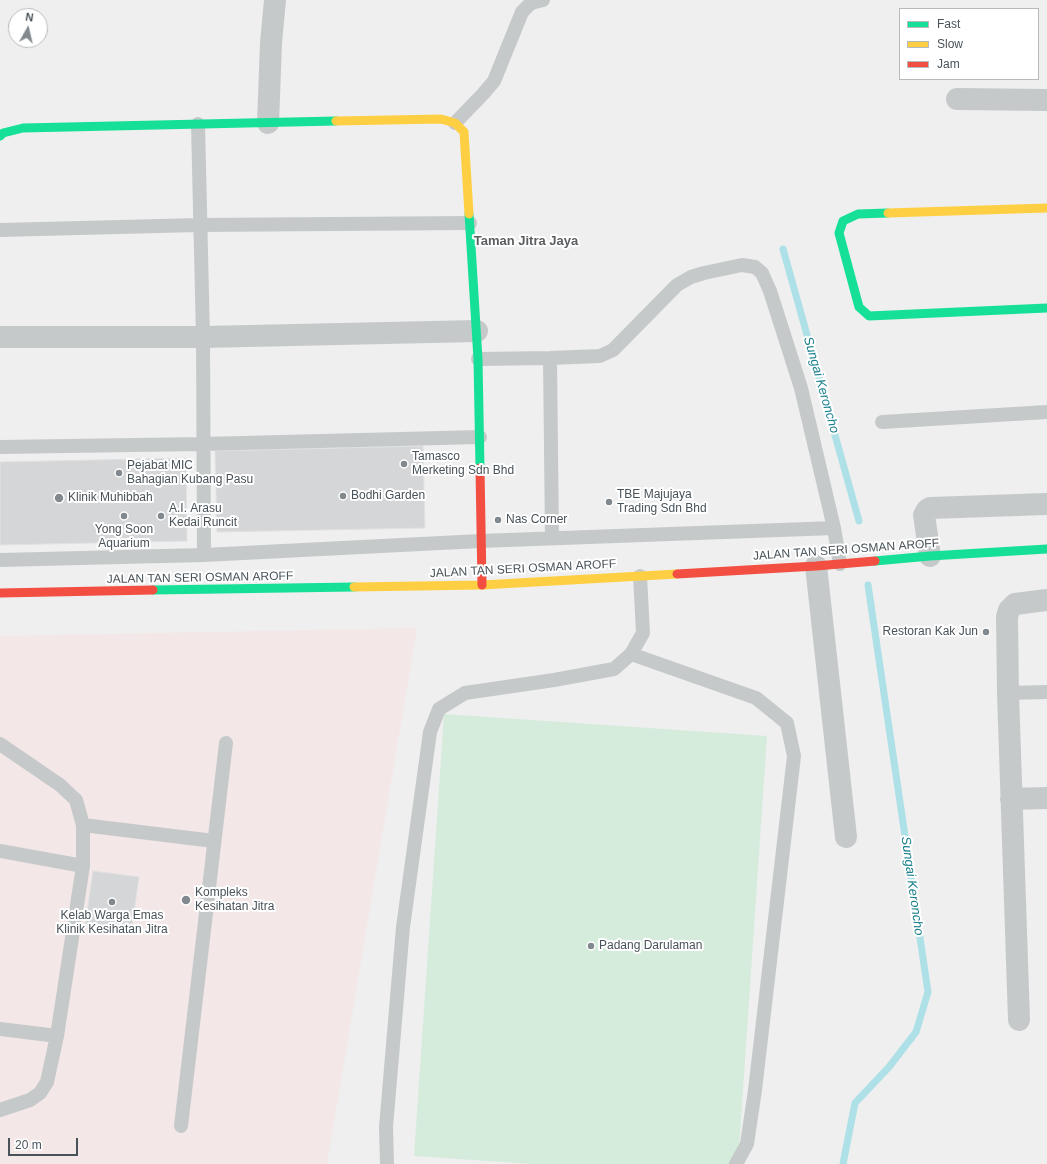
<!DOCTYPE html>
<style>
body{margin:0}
#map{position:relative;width:1047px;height:1164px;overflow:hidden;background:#efefef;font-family:Arial,sans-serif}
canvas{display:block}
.legend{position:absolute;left:899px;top:8px;width:140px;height:72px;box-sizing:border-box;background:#fff;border:1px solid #b6babd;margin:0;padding:5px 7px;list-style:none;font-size:12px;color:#485259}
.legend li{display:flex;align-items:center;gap:8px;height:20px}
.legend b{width:20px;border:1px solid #b6babd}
.north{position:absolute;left:8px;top:8px;width:40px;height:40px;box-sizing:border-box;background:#fff;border:1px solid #b6babd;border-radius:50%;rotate:8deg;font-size:11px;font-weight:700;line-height:16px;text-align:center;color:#485259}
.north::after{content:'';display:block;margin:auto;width:14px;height:18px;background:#82898e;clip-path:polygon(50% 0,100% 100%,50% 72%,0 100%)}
.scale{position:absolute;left:8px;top:1138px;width:70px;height:18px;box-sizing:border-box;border:2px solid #485259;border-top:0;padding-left:5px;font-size:12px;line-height:14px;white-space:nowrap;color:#485259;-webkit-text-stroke:3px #fff;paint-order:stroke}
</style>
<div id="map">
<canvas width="1047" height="1164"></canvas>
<ul class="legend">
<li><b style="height:5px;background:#16e098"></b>Fast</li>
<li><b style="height:5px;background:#ffcf43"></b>Slow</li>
<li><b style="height:5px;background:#f24e42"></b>Jam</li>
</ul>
<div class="north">N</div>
<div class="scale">20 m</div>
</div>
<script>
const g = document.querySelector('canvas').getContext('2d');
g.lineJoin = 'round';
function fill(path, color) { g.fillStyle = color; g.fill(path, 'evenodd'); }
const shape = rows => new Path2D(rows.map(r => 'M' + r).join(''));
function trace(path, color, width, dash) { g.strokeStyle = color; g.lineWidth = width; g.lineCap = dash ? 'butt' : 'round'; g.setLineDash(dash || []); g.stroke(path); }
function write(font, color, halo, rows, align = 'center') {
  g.font = font + ' Arial,sans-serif'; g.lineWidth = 4; g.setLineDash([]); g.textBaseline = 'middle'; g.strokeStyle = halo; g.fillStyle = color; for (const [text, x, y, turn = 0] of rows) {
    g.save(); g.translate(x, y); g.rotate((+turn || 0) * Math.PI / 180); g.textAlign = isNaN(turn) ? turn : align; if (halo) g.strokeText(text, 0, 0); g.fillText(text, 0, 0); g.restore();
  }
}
fill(shape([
 [417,628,327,1164,0,1164,0,636]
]), '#f4e7e7');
fill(shape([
 [444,714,767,736,738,1164,532,1164,414,1156]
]), '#d5ecdc');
trace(shape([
 [783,249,859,521],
 [843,1164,855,1103,889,1067,916,1032,928,992,868,585]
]), '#ade0e7', 7);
const building = shape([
 [423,446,425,528,217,532,215,451,423,446],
 [186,458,187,541,0,545,0,462,186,458],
 [93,871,139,877,131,933,85,927,93,871]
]);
fill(building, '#d5d6d8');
trace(building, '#e0e1e2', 1);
trace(shape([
 [455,123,483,94,494,81,522,12,531,3,543,0],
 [198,124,203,337,204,555],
 [0,230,199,225,470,223],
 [550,358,552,538],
 [478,359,550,358,600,356,613,350,677,285,691,277,704,273,742,265,755,267,762,273,770,291,801,388,834,528,840,564],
 [882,422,1047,412],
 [0,447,202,444,480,437],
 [0,560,204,555,480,541,834,528],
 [631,654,756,698,787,723,794,756,755,1090,747,1144,736,1164],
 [1008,693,1047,692],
 [0,744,60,785,76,800,83,825,83,866,57,1036,0,1029],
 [83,825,214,841],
 [0,851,83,866],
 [0,1110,30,1100,40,1093,47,1082,57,1036],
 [181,1126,226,743],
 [387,1164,386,1127,403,927,430,732,439,709,465,693,554,680,614,669,631,654,643,633,640,576]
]), '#c6c9ca', 14);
trace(shape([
 [957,99,1047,100],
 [268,123,271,43,275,0],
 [0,337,203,337,477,331],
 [930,556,924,515,927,510,930,508,1047,504],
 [816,566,846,837],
 [1011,799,1047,798],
 [1019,1020,1008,693,1007,617,1009,610,1015,604,1047,600]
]), '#c6c9ca', 22);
trace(shape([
 [0,136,3,133,23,128,336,121],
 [888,213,858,214,843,221,839,233,859,307,869,316,1047,308],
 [469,214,478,359,480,468],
 [875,561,930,556,1047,549],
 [153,590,354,587]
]), '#16e098', 9);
trace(shape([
 [336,121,441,119,455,123,464,132,469,214],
 [888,213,1047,208],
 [354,587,482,585,677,574]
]), '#ffcf43', 9);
trace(shape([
 [480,468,482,585],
 [677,574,816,566,875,561],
 [0,593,153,590]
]), '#f24e42', 9);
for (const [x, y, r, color] of [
 [404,464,4,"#82898e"],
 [119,473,4,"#82898e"],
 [343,496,4,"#82898e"],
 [59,498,5,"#82898e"],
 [609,502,4,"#82898e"],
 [124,516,4,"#82898e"],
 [161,516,4,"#82898e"],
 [498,520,4,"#82898e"],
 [986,632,4,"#82898e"],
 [186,900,5,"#82898e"],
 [112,902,4,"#82898e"],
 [591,946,4,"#82898e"]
]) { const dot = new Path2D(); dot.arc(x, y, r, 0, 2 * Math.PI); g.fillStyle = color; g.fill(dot); trace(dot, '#fff', 1.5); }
write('12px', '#485259', '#fff', [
 ["Tamasco",412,457],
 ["Merketing Sdn Bhd",412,471],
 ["Pejabat MIC",127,466],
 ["Bahagian Kubang Pasu",127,480],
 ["TBE Majujaya",617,495],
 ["Trading Sdn Bhd",617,509],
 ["Bodhi Garden",351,496],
 ["Klinik Muhibbah",68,498],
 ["A.I. Arasu",169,509],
 ["Kedai Runcit",169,523],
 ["Nas Corner",506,520],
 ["Yong Soon",124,530,"center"],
 ["Aquarium",124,544,"center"],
 ["Restoran Kak Jun",978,632,"right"],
 ["Kompleks",195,893],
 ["Kesihatan Jitra",195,907],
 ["Kelab Warga Emas",112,916,"center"],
 ["Klinik Kesihatan Jitra",112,930,"center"],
 ["Padang Darulaman",599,946]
], 'left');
write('12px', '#485259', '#fff', [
 ["JALAN TAN SERI OSMAN AROFF",846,550,-4],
 ["JALAN TAN SERI OSMAN AROFF",523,569,-3],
 ["JALAN TAN SERI OSMAN AROFF",200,578,-1]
]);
write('bold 13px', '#5b5f62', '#fff', [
 ["Taman Jitra Jaya",526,241]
]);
write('italic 13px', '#19808c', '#fff', [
 ["Sungai Keroncho",821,385,74],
 ["Sungai Keroncho",912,886,82]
]);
</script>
